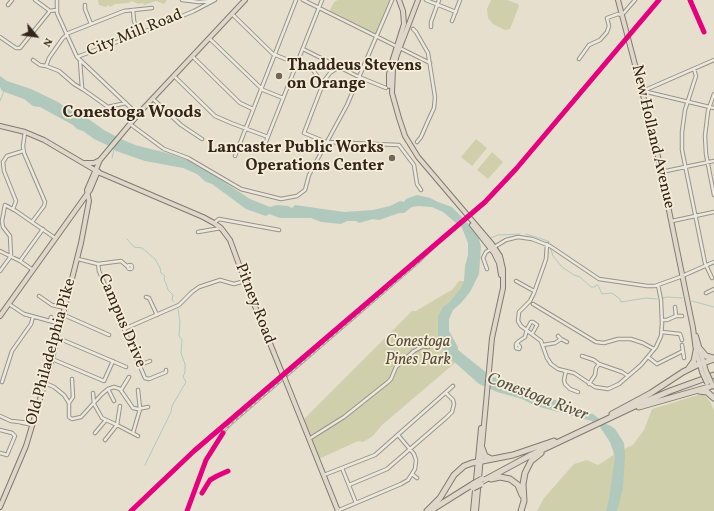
<!DOCTYPE html>
<style>
body{margin:0}
#map{position:relative;width:714px;height:511px;overflow:hidden;background:#e6dfce;font-family:Vollkorn,serif}
canvas{display:block}
.north{position:absolute;left:16px;top:16px;width:40px;height:40px;-webkit-text-stroke:3px #f5edd8;paint-order:stroke;rotate:119deg;font-size:11px;font-weight:700;line-height:16px;text-align:center;color:#34251a}
.north::after{content:'';display:block;margin:auto;width:14px;height:18px;background:#34251a;clip-path:polygon(50% 0,100% 100%,50% 72%,0 100%)}
</style>
<div id="map">
<canvas width="714" height="511"></canvas>
<div class="north">N</div>
</div>
<script>
const g = document.querySelector('canvas').getContext('2d');
g.lineJoin = 'round';
function fill(path, color) { g.fillStyle = color; g.fill(path, 'evenodd'); }
const shape = rows => new Path2D(rows.map(r => 'M' + r).join(''));
function trace(path, color, width, dash) { g.strokeStyle = color; g.lineWidth = width; g.lineCap = dash ? 'butt' : 'round'; g.setLineDash(dash || []); g.stroke(path); }
function write(font, color, halo, rows, align = 'center') {
  g.font = font + ' Vollkorn,serif'; g.lineWidth = 3.5; g.setLineDash([]); g.textBaseline = 'middle'; g.strokeStyle = halo; g.fillStyle = color; for (const [text, x, y, turn = 0] of rows) {
    g.save(); g.translate(x, y); g.rotate((+turn || 0) * Math.PI / 180); g.textAlign = isNaN(turn) ? turn : align; if (halo) g.strokeText(text, 0, 0); g.fillText(text, 0, 0); g.restore();
  }
}
fill(shape([
 [98,0,167,0,164,4,156,1,144,5,143,3,138,4,132,1,129,3,115,4,110,7,108,5,106,7,99,5],
 [338,0,391,0,376,35,329,12,334,2],
 [491,0,507,0,518,4,519,6,510,29,505,30,493,24,488,18,487,9],
 [476,139,487,148,472,166,461,157],
 [492,152,503,162,488,179,477,170],
 [459,281,469,281,444,325,456,362,382,425,373,436,363,442,358,441,319,459,302,421,412,311,416,311,448,292,452,290],
 [698,395,704,395,710,401,714,411,714,511,537,511,544,498,574,464,587,460,598,465,620,451,633,445,644,430,652,409]
]), '#d0cfac');
fill(shape([
 [0,76,7,81,31,89,58,102,65,107,87,118,104,130,121,139,135,145,167,153,190,161,206,170,250,199,270,207,277,205,288,206,292,208,295,205,344,212,373,210,390,206,400,201,404,202,406,199,417,195,430,198,438,202,452,207,467,222,476,233,479,239,481,247,479,274,470,292,461,303,462,304,461,303,453,310,449,319,449,331,458,347,458,350,492,377,504,379,546,397,565,403,586,413,593,414,606,424,611,426,615,429,624,443,625,456,623,488,617,511,606,511,609,499,615,457,610,442,600,427,592,421,536,406,522,399,497,392,479,384,450,358,442,348,438,336,438,317,443,307,449,303,461,288,464,281,465,266,468,255,468,243,462,228,443,212,432,207,418,206,412,207,404,213,399,213,379,220,373,219,359,223,356,221,347,221,341,224,321,222,311,218,280,218,269,214,266,216,263,215,246,209,212,184,206,182,197,174,183,168,145,161,116,151,109,146,94,139,83,131,77,129,73,125,40,107,33,106,24,99,2,91,0,87]
]), '#b1c8bc');
trace(shape([
 [0,101,4,91],
 [112,158,114,150],
 [526,234,548,241,551,245],
 [491,238,498,235,520,234],
 [127,239,134,247,142,248,155,259,160,268,161,273,165,276,164,280,166,283,168,290,173,295,172,300,174,302],
 [550,247,553,256,562,267,574,275,580,277,591,287,595,287,596,285,598,285,602,294,612,293,620,299,621,302,646,298,657,299],
 [663,298,667,297,682,298],
 [692,301,714,307],
 [145,465,171,412,172,406,186,382,183,377,185,372,185,364,181,353,182,340,179,336,180,322,178,309]
]), '#b1c8bc', 1);
const minor = shape([
 [35,0,50,11],
 [57,0,57,13,77,57,133,110,136,116],
 [182,0,199,2,211,1],
 [303,0,430,63],
 [426,0,456,12],
 [8,5,12,0],
 [85,5,85,9,91,24],
 [133,10,134,21,139,33],
 [232,14,273,54,313,70,323,84],
 [622,15,635,0],
 [452,21,460,0],
 [431,27,431,22,439,0],
 [413,29,416,32,428,53,435,97,434,108,428,121,421,137,417,142],
 [66,34,124,11,152,8],
 [67,35,63,38,49,58,46,66,59,71,74,84,84,90,108,107,126,103],
 [0,37,16,48,20,48,50,11,56,10],
 [209,38,263,90,283,98],
 [303,49,359,77,386,88],
 [192,56,240,103,253,109],
 [77,57,151,29,194,11,215,0],
 [579,59,589,45,600,40,607,32,609,26,607,18,618,14,622,15],
 [33,60,40,65,46,66],
 [80,61,82,88],
 [339,67,330,73,324,81,304,133,326,142,399,145,414,165,417,184,421,190],
 [694,69,696,76,685,110,682,132,682,150,705,263,712,278],
 [174,76,215,116,231,123,268,137],
 [643,91,714,60],
 [643,91,714,108],
 [714,94,708,111,705,136,706,154,714,195],
 [153,99,181,125,202,139],
 [130,124,164,149,188,158,241,189,281,199,297,196,305,190,309,175,347,105,392,0],
 [25,132,23,146,24,153,45,202,44,206,32,222],
 [265,144,322,0],
 [235,156,296,0],
 [661,172,714,161],
 [13,209,16,201,4,171,3,162,7,156,23,151],
 [672,221,714,212],
 [214,223,219,219,279,230],
 [198,232,221,228],
 [547,244,546,259,534,293,530,301,519,312,518,321,521,326,541,341,547,358,551,364,558,369,574,373,595,387,608,389,619,384,641,365,656,347,661,336,662,324,661,300,658,285],
 [0,251,20,261,33,270],
 [78,259,98,264,99,271,145,378,149,379,166,372,166,370],
 [20,261,43,229],
 [98,264,121,261,128,267],
 '128 267a2 2 0 1 1 4 0a2 2 0 1 1-4 0Z',
 [487,269,483,258,486,252,506,240,518,237,532,239,550,246,599,279,647,286,655,286,680,277,714,262],
 [0,271,11,256,10,236,3,227,2,221,5,205,16,211,55,238],
 [516,281,534,291],
 [706,293,714,289],
 [39,296,52,305,65,308],
 [146,297,149,298,157,315],
 [9,304,24,314,61,324],
 [533,304,596,342,604,343,618,339,631,339,643,343,654,349],
 [675,307,676,316],
 [64,315,109,335],
 [662,320,667,320,676,316,682,316],
 [50,321,51,317],
 [124,329,179,305,192,292,199,287,220,280,234,284,245,281],
 [662,332,680,334,682,340],
 [558,336,561,339],
 [58,338,126,367],
 [517,343,520,347,519,349,516,348,516,344,519,341,525,337,527,329,531,322,533,322,537,325,532,334],
 [543,345,555,343,561,339,567,342],
 [682,345,684,358],
 [582,356,594,360,599,364,622,372,628,376],
 [648,357,657,364,683,351],
 [52,359,104,381,113,361],
 [140,365,150,361],
 [566,371,564,380,565,384,570,389,578,392],
 [2,382,12,351,31,324,33,317],
 [45,383,54,387,64,395,69,403,69,417,72,419,81,417,102,394,108,389,114,387,120,389,133,408,138,409,148,407],
 [589,384,595,375,596,368,599,364],
 [108,389,114,401],
 [121,390,129,377],
 [93,393,94,404,102,418,117,425,138,436],
 [69,403,73,397,72,379],
 [0,416,11,421,30,423,33,425],
 [19,422,33,425],
 [0,430,12,433,15,436,7,455,0,453],
 [95,433,106,420],
 [133,433,140,409,138,390],
 [309,439,344,417,388,382,391,379,396,367,414,351,423,346,428,347],
 [105,440,117,425,120,406],
 [342,468,356,503],
 [412,474,417,478],
 [324,475,375,455,453,386],
 [349,485,387,469,447,417,452,412,454,404,453,400,446,393],
 [337,511,401,484,408,480,415,469,416,460,414,454,398,435]
]);
const major = shape([
 [418,0,397,55,393,69,392,93,399,118,405,136,418,157,492,244,500,256,503,269,503,288,492,338,476,511],
 [618,0,654,137,693,328,696,351,702,372],
 [389,86,389,74,392,62,404,24,403,11,399,0],
 [0,126,25,132,44,140,100,173,203,217,214,223,221,228,230,240,248,289,282,373],
 [85,163,94,163,100,160],
 [472,225,494,253,499,263,501,275],
 [0,316,90,190,98,171],
 [696,336,706,371],
 [285,379,338,511],
 [0,507,26,446,51,362,81,243,89,201,87,190,100,160,140,112,245,0],
 [473,511,481,428]
]);
const highway = shape([
 [699,348,706,356,714,358],
 [703,363,714,359],
 [689,368,694,361,696,351],
 [712,386,714,385],
 [699,391,707,392,714,398],
 [639,407,709,387],
 [612,414,651,393,683,372,699,364],
 [482,448,485,456,491,459],
 [491,479,500,477,510,479,518,485,522,495],
 [481,482,531,455,637,405,670,391,714,375],
 [433,509,473,484],
 [427,511,440,498,454,475,464,466,472,463,513,455,554,441],
 [521,511,524,501,523,484,525,473,531,461,541,453]
]);
trace(minor, '#989388', 4.5);
trace(major, '#80796f', 6);
trace(highway, '#80796f', 7);
trace(minor, '#ebe8de', 2.5);
trace(major, '#ded7ca', 4);
trace(highway, '#ded7ca', 5);
const rail = shape([
 [690,0,704,32],
 [542,138,551,126,658,0],
 [202,493,210,480,217,476,228,471],
 [187,511,206,460,217,441,230,425,419,262,434,247]
]);
trace(rail, '#aaa59e', 2.5);
trace(rail, '#f5edd8', 1, [3]);
const majorBridge = shape([
 [706,371,711,382],
 [702,372,707,383],
 [282,373,285,379]
]);
const highwayBridge = shape([
 [473,484,482,479],
 [473,488,481,484]
]);
trace(majorBridge, '#80796f', 6, []);
trace(highwayBridge, '#80796f', 7, []);
trace(majorBridge, '#ded7ca', 4);
trace(highwayBridge, '#ded7ca', 5);
trace(shape([
 [690,0,704,32],
 [202,493,210,480,217,476,228,471],
 [131,511,194,451,485,202,516,169,659,0],
 [187,511,206,460,223,433]
]), '#e5007d', 5);
for (const [x, y, r, color] of [
 [279,76,4,"#726659"],
 [392,158,4,"#726659"]
]) { const dot = new Path2D(); dot.arc(x, y, r, 0, 2 * Math.PI); g.fillStyle = color; g.fill(dot); trace(dot, '#f5edd8', 1.5); }
write('16px', '#34251a', '#f5edd8', [
 ["City Mill Road",135,34,-22],
 ["New Holland Avenue",652,137,77],
 ["Pitney Road",254,304,69],
 ["Campus Drive",121,321,67],
 ["Old Philadelphia Pike",52,352,-75]
]);
write('bold 16px', '#34251a', '#f5edd8', [
 ["Thaddeus Stevens",287,67],
 ["on Orange",287,85],
 ["Lancaster Public Works",384,149,"right"],
 ["Operations Center",384,167,"right"]
], 'left');
write('italic 16px', '#564c38', '#f5edd8', [
 ["Conestoga",418,343],
 ["Pines Park",418,361]
]);
write('bold 17px', '#34251a', '#f5edd8', [
 ["Conestoga Woods",132,114]
]);
write('italic 17px', '#535348', '#f5edd8', [
 ["Conestoga River",537,398,21]
]);
</script>
